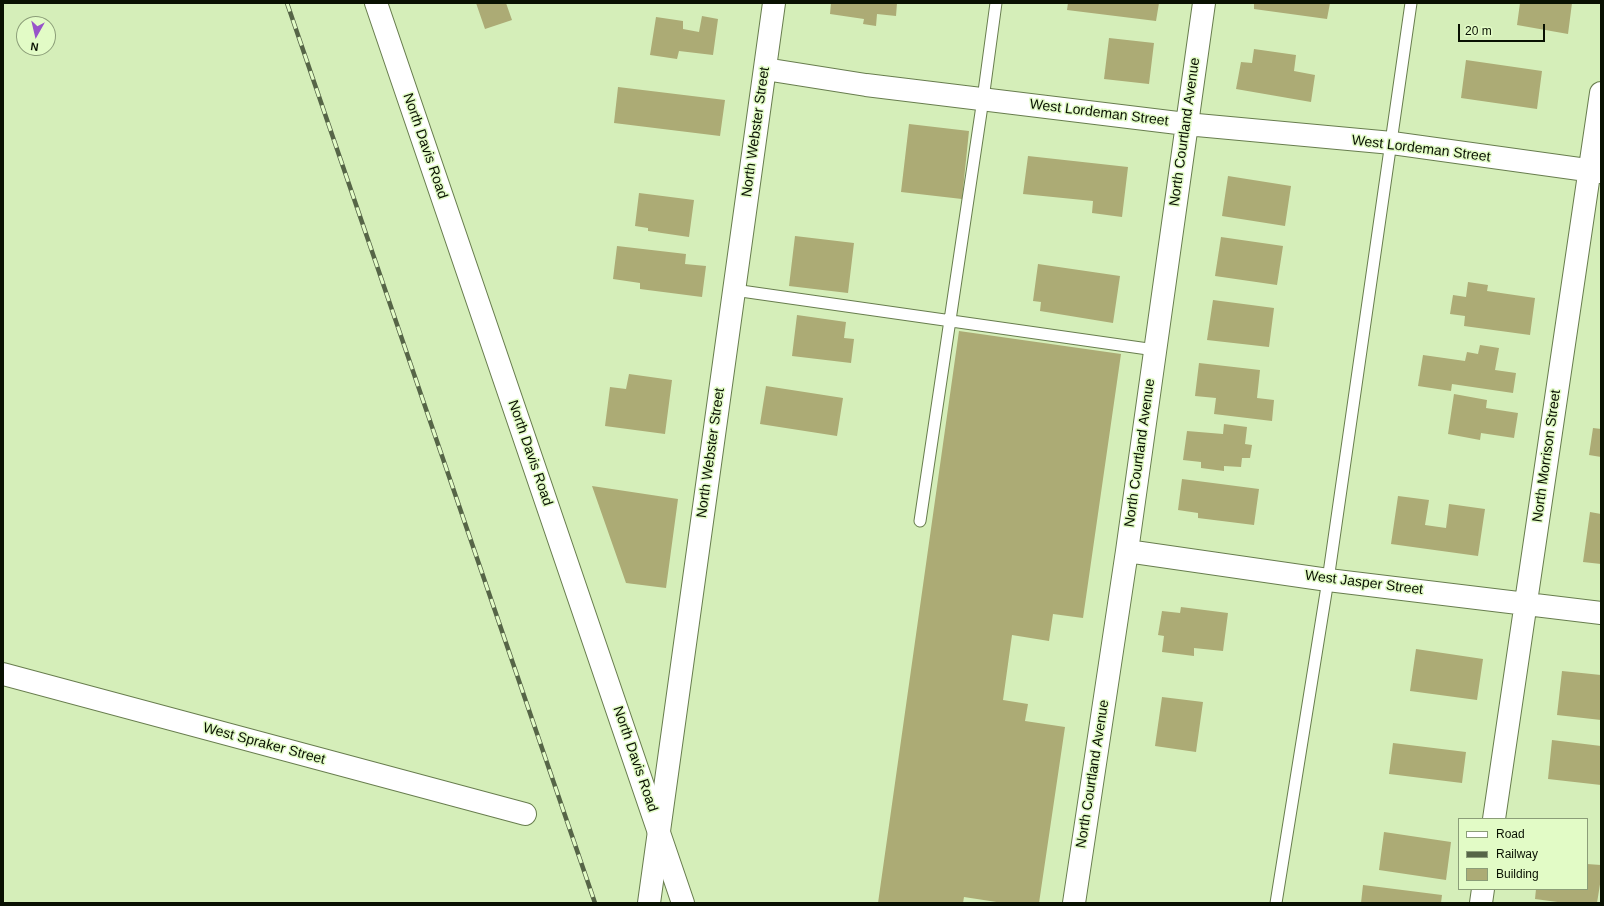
<!DOCTYPE html>
<style>
body{margin:0}
#map{position:relative;width:1604px;height:906px;overflow:hidden;background:#d5eeb9;font-family:Arial,sans-serif}
canvas{display:block}
.frame{position:absolute;inset:0;border:4px solid #091102;pointer-events:none}
.legend{position:absolute;left:1458px;top:818px;width:130px;height:72px;box-sizing:border-box;background:#e2fbc6;border:1px solid #8b9d78;margin:0;padding:5px 7px;list-style:none;font-size:12px;color:#091102}
.legend li{display:flex;align-items:center;gap:8px;height:20px}
.legend b{width:20px;border:1px solid #8b9d78}
.north{position:absolute;left:16px;top:16px;width:40px;height:40px;box-sizing:border-box;background:#e2fbc6;border:1px solid #8b9d78;border-radius:50%;rotate:188deg;font-size:11px;font-weight:700;line-height:16px;text-align:center;color:#091102}
.north::after{content:'';display:block;margin:auto;width:14px;height:18px;background:#9754c9;clip-path:polygon(50% 0,100% 100%,50% 72%,0 100%)}
.scale{position:absolute;left:1458px;top:24px;width:87px;height:18px;box-sizing:border-box;border:2px solid #091102;border-top:0;padding-left:5px;font-size:12px;line-height:14px;white-space:nowrap;color:#091102;-webkit-text-stroke:3px #e2fbc6;paint-order:stroke}
</style>
<div id="map">
<canvas width="1604" height="906"></canvas>
<div class="frame"></div>
<ul class="legend">
<li><b style="height:5px;background:#fff"></b>Road</li>
<li><b style="height:5px;background:#566547"></b>Railway</li>
<li><b style="height:11px;background:#acab75"></b>Building</li>
</ul>
<div class="north">N</div>
<div class="scale">20 m</div>
</div>
<script>
const g = document.querySelector('canvas').getContext('2d');
g.lineJoin = 'round';
function fill(path, color) { g.fillStyle = color; g.fill(path, 'evenodd'); }
const shape = rows => new Path2D(rows.map(r => 'M' + r).join(''));
function trace(path, color, width, dash) { g.strokeStyle = color; g.lineWidth = width; g.lineCap = dash ? 'butt' : 'round'; g.setLineDash(dash || []); g.stroke(path); }
function write(font, color, halo, rows, align = 'center') {
  g.font = font + ' Arial,sans-serif'; g.lineWidth = 3; g.setLineDash([]); g.textBaseline = 'middle'; g.strokeStyle = halo; g.fillStyle = color; for (const [text, x, y, turn = 0] of rows) {
    g.save(); g.translate(x, y); g.rotate((+turn || 0) * Math.PI / 180); g.textAlign = isNaN(turn) ? turn : align; if (halo) g.strokeText(text, 0, 0); g.fillText(text, 0, 0); g.restore();
  }
}
fill(shape([
 [476,3,506,3,512,20,485,29],
 [831,3,897,3,896,16,877,14,876,26,863,24,864,19,830,14],
 [1068,3,1159,3,1156,21,1067,10],
 [1254,3,1330,3,1327,19,1254,9],
 [1520,3,1572,3,1568,34,1517,25],
 [702,16,718,19,713,55,679,51,677,59,650,55,656,17,683,21,683,29,699,32],
 [1109,38,1154,43,1149,84,1104,79],
 [1254,49,1296,55,1294,71,1315,75,1311,102,1236,89,1241,62,1252,63],
 [1466,60,1542,71,1537,109,1461,98],
 [618,87,725,100,720,136,614,123],
 [909,124,969,131,962,199,901,192],
 [1028,156,1128,167,1122,217,1092,213,1093,201,1023,194],
 [1228,176,1291,186,1285,226,1222,216],
 [639,193,694,200,689,237,648,231,648,228,635,226],
 [795,236,854,243,848,293,789,286],
 [1221,237,1283,246,1277,285,1215,276],
 [617,246,686,254,685,264,706,266,702,297,640,289,640,283,613,279],
 [1038,264,1120,276,1113,323,1040,311,1041,302,1033,301],
 [1468,282,1488,285,1487,291,1535,298,1530,335,1464,326,1465,316,1450,314,1453,295,1466,297],
 [1213,300,1274,308,1269,347,1207,340],
 [797,315,846,322,844,338,854,339,851,363,792,356],
 [959,331,1121,354,1083,618,1053,614,1049,641,1012,635,1003,700,1028,704,1025,721,1065,727,1039,903,1003,903,964,897,963,903,878,903],
 [1480,345,1499,348,1495,370,1516,373,1513,393,1452,384,1451,391,1418,386,1423,355,1465,361,1467,352,1478,354],
 [1199,363,1260,370,1257,398,1274,400,1272,421,1214,414,1216,398,1195,396],
 [629,374,672,380,665,434,605,426,610,387,626,389],
 [766,386,843,398,837,436,760,424],
 [1454,394,1487,400,1486,408,1518,413,1514,438,1481,433,1480,440,1448,434],
 [1224,424,1247,427,1245,444,1252,445,1250,458,1242,458,1241,467,1224,466,1224,471,1201,468,1201,462,1183,460,1187,431,1223,434],
 [1593,428,1601,429,1601,457,1589,455],
 [1182,479,1259,489,1254,525,1198,518,1198,513,1178,510],
 [592,486,678,499,666,588,626,583],
 [1398,496,1429,500,1425,525,1446,528,1449,504,1485,509,1478,556,1391,544],
 [1590,512,1601,514,1601,564,1583,562],
 [1181,607,1228,613,1223,651,1194,648,1194,656,1162,652,1164,636,1158,635,1162,611,1180,613],
 [1416,649,1483,659,1477,700,1410,691],
 [1562,671,1601,675,1601,720,1557,715],
 [1162,697,1203,702,1196,752,1155,746],
 [1552,740,1601,746,1601,785,1548,779],
 [1393,743,1466,752,1462,783,1389,774],
 [1384,832,1451,842,1446,880,1379,870],
 [1587,864,1601,865,1601,878,1597,903,1565,903,1535,899,1536,889,1587,889],
 [1363,885,1442,895,1441,903,1361,903]
]), '#acab75');
const service = shape([
 [734,290,1155,350],
 [920,521,983,99,996,3],
 [1276,903,1328,580,1411,3]
]);
const minor = shape([
 [765,69,866,85,1186,124,1392,143,1601,172],
 [1127,551,1328,580,1601,613],
 [3,674,525,814],
 [1494,819,1601,93],
 [649,903,774,3],
 [1074,903,1127,551,1204,3],
 [1481,903,1483,889]
]);
const tertiary = shape([
 [376,3,683,903]
]);
trace(service, '#687d4e', 13);
trace(minor, '#687d4e', 24);
trace(tertiary, '#687d4e', 24);
trace(service, '#fff', 11);
trace(minor, '#fff', 22);
trace(tertiary, '#fff', 22);
const rail = shape([
 [287,3,595,903]
]);
trace(rail, '#566547', 4.5);
trace(rail, '#e2fbc6', 3, [9]);
write('14px', '#091102', '#e2fbc6', [
 ["West Lordeman Street",1099,113,7],
 ["North Webster Street",756,132,-82],
 ["North Courtland Avenue",1185,132,-82],
 ["North Davis Road",425,146,71],
 ["West Lordeman Street",1421,149,7],
 ["North Davis Road",530,453,71],
 ["North Webster Street",711,453,-82],
 ["North Courtland Avenue",1140,453,-82],
 ["North Morrison Street",1547,456,-82],
 ["West Jasper Street",1364,583,7],
 ["West Spraker Street",264,744,15],
 ["North Davis Road",635,759,71],
 ["North Courtland Avenue",1093,774,-81]
]);
</script>
